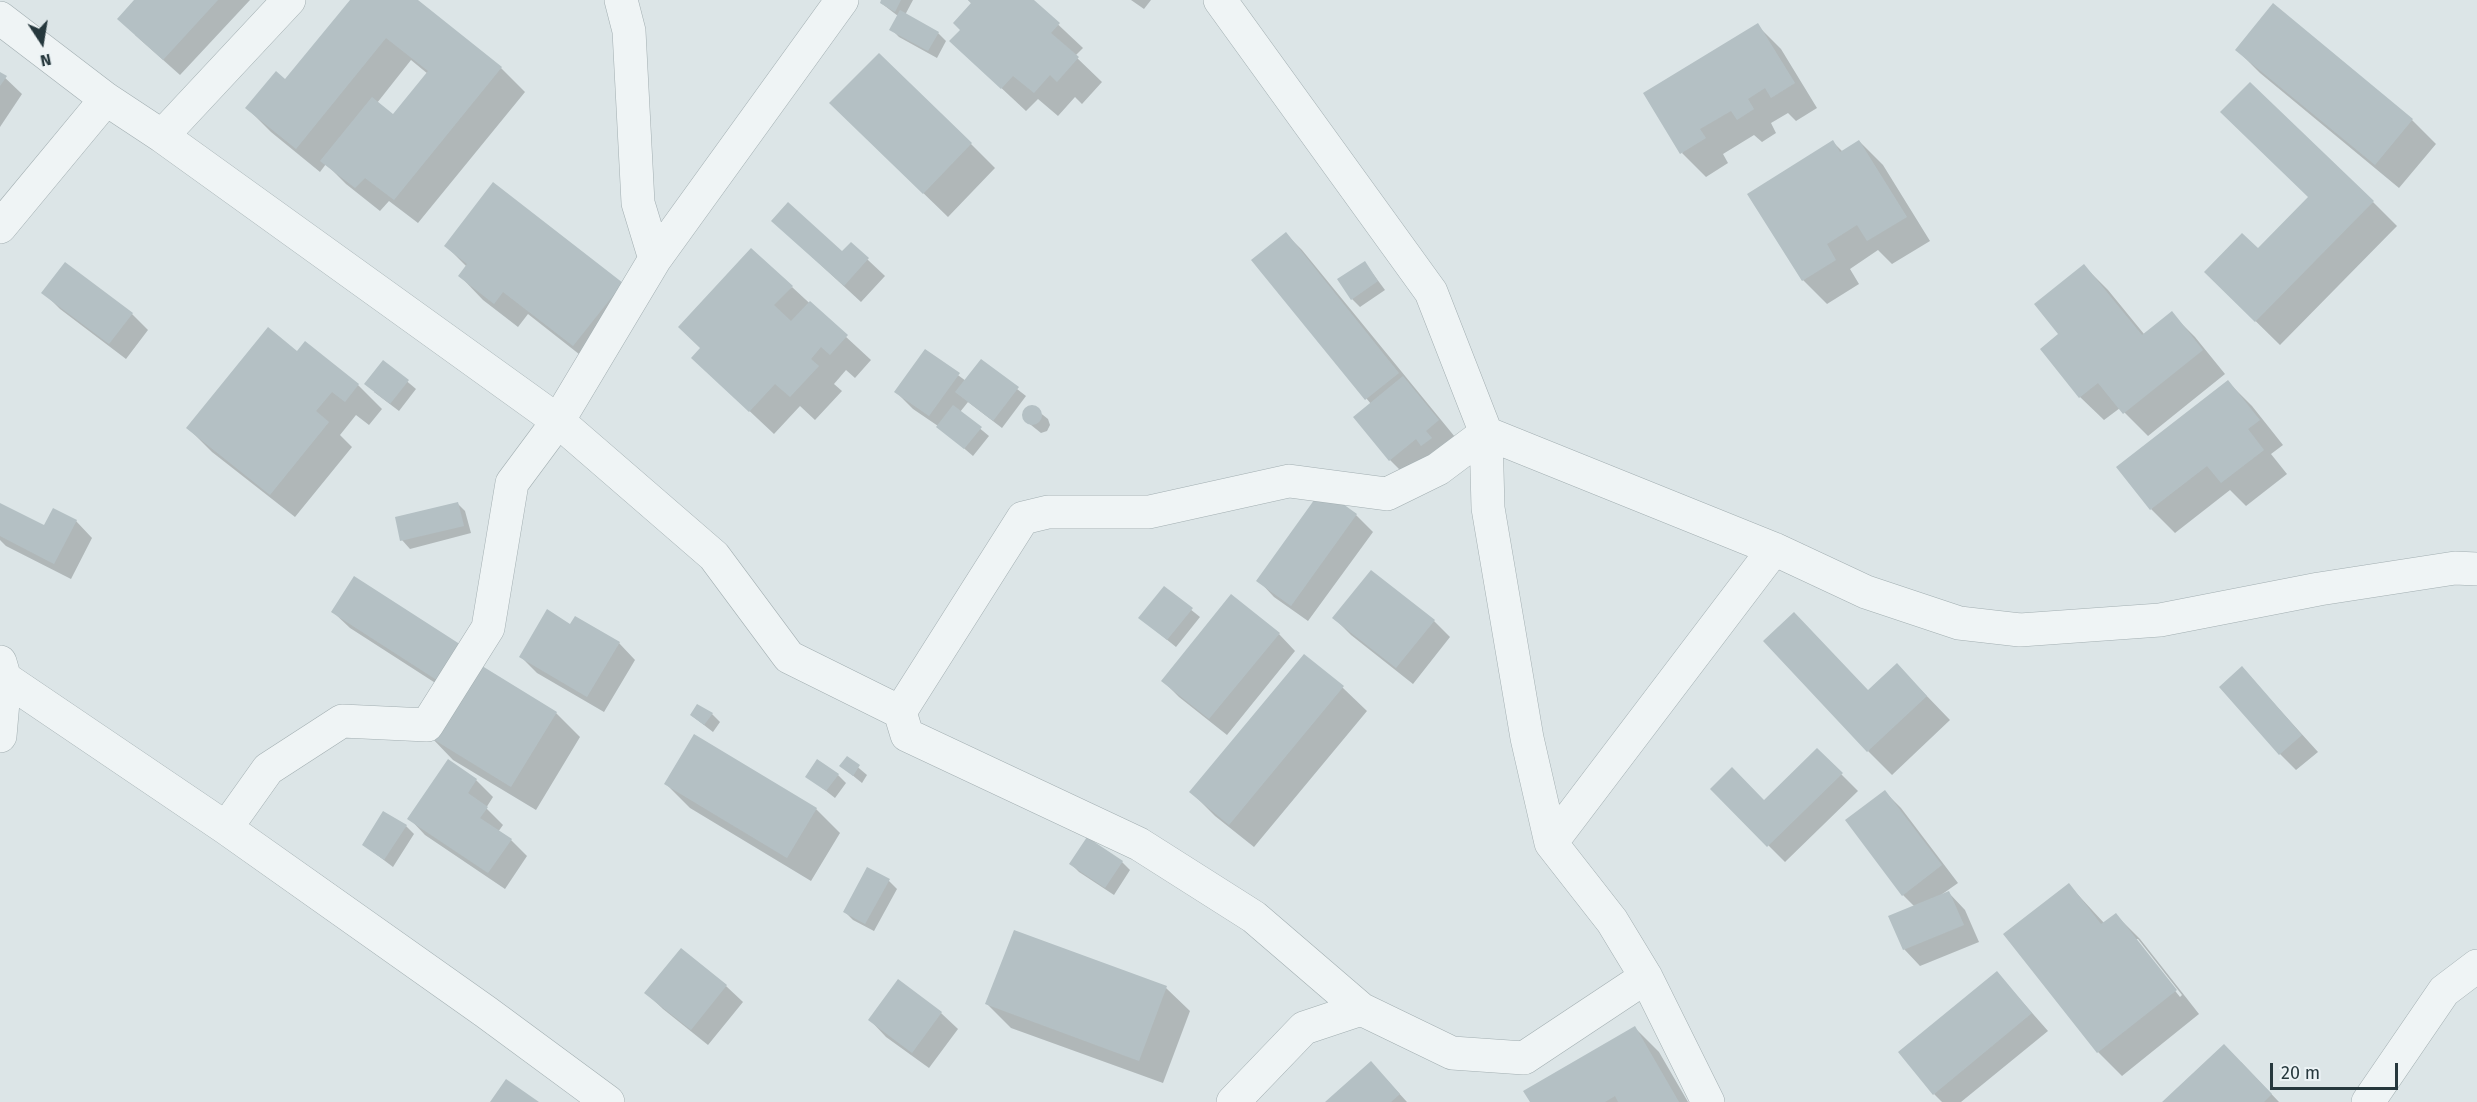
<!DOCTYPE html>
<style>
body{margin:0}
#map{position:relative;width:2477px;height:1102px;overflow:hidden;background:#dce5e7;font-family:"Fira Sans",sans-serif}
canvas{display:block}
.north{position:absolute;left:12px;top:12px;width:60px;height:60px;-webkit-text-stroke:4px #ecf3f5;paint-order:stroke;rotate:168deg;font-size:16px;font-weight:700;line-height:24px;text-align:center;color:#26383d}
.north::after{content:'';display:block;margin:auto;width:21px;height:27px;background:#26383d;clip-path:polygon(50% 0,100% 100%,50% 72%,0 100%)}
.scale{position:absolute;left:2270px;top:1063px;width:128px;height:27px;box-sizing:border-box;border:3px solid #26383d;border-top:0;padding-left:8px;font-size:18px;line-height:21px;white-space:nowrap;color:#26383d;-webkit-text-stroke:4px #ecf3f5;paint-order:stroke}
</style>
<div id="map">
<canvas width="2477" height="1102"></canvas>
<div class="north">N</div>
<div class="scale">20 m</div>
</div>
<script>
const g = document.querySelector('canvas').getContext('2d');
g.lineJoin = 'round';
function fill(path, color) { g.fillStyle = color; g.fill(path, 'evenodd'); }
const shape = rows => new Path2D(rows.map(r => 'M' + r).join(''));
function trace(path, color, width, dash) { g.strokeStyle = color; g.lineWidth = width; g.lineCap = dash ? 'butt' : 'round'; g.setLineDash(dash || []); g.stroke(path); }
fill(shape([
 [136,0,250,0,180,75,135,35],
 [352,0,416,0,501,68,525,92,418,223,389,201,380,211,346,184,326,164,320,172,271,132,247,108,285,82],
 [411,60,428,74,393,116,377,103],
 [883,0,913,0,905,15,938,33,946,41,937,58,899,37,891,29,898,16,881,3],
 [968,0,1032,0,1083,48,1075,56,1102,82,1082,104,1075,97,1058,116,1038,99,1026,111,951,41,962,30,972,4],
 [1131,0,1151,0,1144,9],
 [2273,6,2412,120,2436,144,2399,188,2260,73,2237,50],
 [1757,25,1781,49,1817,108,1796,121,1788,113,1771,123,1776,133,1762,142,1754,135,1723,154,1728,163,1706,177,1682,153],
 [0,73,22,94,0,127],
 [855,127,971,144,995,168,948,217],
 [1859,141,1883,165,1930,241,1892,264,1878,250,1850,269,1859,284,1827,304,1803,280,1749,194,1833,142,1843,152],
 [2373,202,2397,226,2280,345,2230,296,2258,250],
 [773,221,842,253,851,244,885,276,861,302],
 [1286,234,1302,250,1455,437,1406,476,1390,460,1371,404,1253,260],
 [446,246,622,284,645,308,598,369,528,314,518,327,483,300,460,276,467,267],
 [1365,263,1385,290,1360,307,1352,299],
 [2084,266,2108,290,2144,334,2171,313,2195,337,2225,374,2148,436,2120,408,2104,420,2080,397,2060,335],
 [792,287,871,360,855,378,846,370,834,384,842,391,815,420,800,406,774,434,693,358],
 [43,292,132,314,148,330,126,359,60,309],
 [305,343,358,385,382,409,369,425,356,415,340,435,352,447,295,517,212,452,188,428,297,353],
 [925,351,966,381,981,361,1026,396,1002,428,968,402,960,412,989,436,973,456,938,426,913,409,896,392],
 [384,362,416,389,399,411,374,392],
 [2228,382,2252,406,2283,445,2271,454,2287,474,2246,506,2230,490,2175,533,2151,509],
 [1033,407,1048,419,1050,425,1047,431,1041,433,1026,421,1024,415,1027,409],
 [1322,491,1356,515,1373,532,1308,621,1274,597,1258,580],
 [457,503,465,511,471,533,410,549,402,540],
 [0,508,44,527,76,521,92,538,71,579,6,546,0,540],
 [1164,588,1200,617,1176,647,1140,618],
 [333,612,468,651,484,669,556,713,580,737,536,810,453,760,430,736,454,695,350,628],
 [1334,618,1434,621,1450,637,1413,684,1351,635],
 [1279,634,1295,651,1227,735,1179,697,1163,681],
 [619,643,635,660,604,712,537,673,520,656],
 [1304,656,1343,688,1367,711,1254,847,1215,816,1191,792],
 [1897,665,1950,720,1892,775,1868,751],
 [2242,668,2318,752,2296,770,2280,754],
 [712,714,720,722,713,732,691,715],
 [1817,750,1858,791,1785,862,1712,789,1764,802],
 [847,758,867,775,862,783,841,766],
 [448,762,476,780,493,797,486,808,503,825,498,832,511,840,527,856,505,889,425,835,409,818],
 [838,775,846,783,835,798,807,776],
 [666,784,816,809,840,833,811,881,690,808],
 [1885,792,1901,808,1958,883,1941,895,1949,893,1965,910,1979,942,1920,966,1904,949,1915,907,1903,895],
 [406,826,414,834,393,867,364,845],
 [1122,862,1130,870,1114,895,1079,872,1071,864],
 [868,869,889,881,897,889,874,931,853,920,845,912],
 [2069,885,2104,923,2116,915,2140,939,2199,1014,2122,1076,2098,1052],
 [2134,939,2138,939,2182,995,2180,997],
 [1997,973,2048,1031,1961,1102,1942,1102,1934,1094],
 [726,986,743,1002,708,1045,663,1009,646,993],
 [1166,988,1190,1011,1163,1083,1011,1028,987,1004],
 [941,1013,958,1029,929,1068,886,1037,870,1020],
 [1635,1028,1659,1052,1688,1102,1531,1102],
 [2241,1062,2279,1102,2164,1102],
 [1387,1080,1407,1102,1327,1102]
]), '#0003');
fill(shape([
 [134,0,218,0,163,60,117,19],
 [350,0,418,0,502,67,394,200,365,178,355,188,320,161,372,97,393,114,428,71,386,38,296,149,245,108,276,71,285,79],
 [881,0,901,0,895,12,880,3],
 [968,0,1034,0,1060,23,1051,33,1079,57,1057,82,1050,75,1034,93,1013,76,1001,89,949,41,960,30,953,23,971,3],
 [2273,3,2413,119,2375,165,2235,50],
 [900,10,939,32,928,51,889,30],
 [1758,23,1795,83,1771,98,1765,88,1748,99,1754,109,1737,120,1731,111,1700,129,1706,138,1680,154,1643,93],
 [879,53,972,143,923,194,829,103],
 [0,72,7,76,0,86],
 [2250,82,2374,201,2255,322,2204,272,2242,233,2258,248,2308,197,2220,112],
 [1833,140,1840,152,1859,140,1907,217,1867,241,1857,225,1827,244,1836,260,1802,281,1747,194],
 [493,182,623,283,573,346,503,292,494,304,458,276,467,264,444,246],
 [788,202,842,251,851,242,869,258,844,286,771,221],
 [1286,232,1399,373,1365,400,1251,260],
 [751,248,793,286,774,305,791,321,810,301,848,335,830,355,821,347,811,359,819,366,790,397,775,384,749,412,691,358,700,348,678,327],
 [1365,261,1378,281,1351,300,1337,279],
 [65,262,133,313,109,344,41,293],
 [2084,264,2142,335,2172,311,2203,350,2123,414,2098,383,2079,398,2040,349,2058,334,2034,304],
 [268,327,297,351,305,341,359,384,345,402,332,392,316,411,329,422,270,495,186,428],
 [925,349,960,373,929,416,894,392],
 [981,359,1019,387,993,421,955,392],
 [383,360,409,380,390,404,364,384],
 [1403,376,1439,420,1426,431,1432,438,1421,446,1416,439,1389,461,1353,417],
 [2228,380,2260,420,2248,429,2264,450,2221,483,2207,466,2150,510,2116,467],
 [953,405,982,427,964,449,936,427],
 '1022 415a10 10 0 1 1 20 0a10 10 0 1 1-20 0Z',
 [1322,489,1357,514,1291,606,1256,581],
 [458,502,464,526,400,541,395,517],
 [0,503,44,525,53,508,77,520,54,564,0,536],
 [1371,570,1435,620,1396,668,1332,618],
 [354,576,469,650,446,686,331,612],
 [1164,586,1193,608,1167,640,1138,618],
 [1231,594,1280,633,1209,719,1161,681],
 [547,609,570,624,575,616,620,642,587,697,519,657],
 [1794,612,1868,690,1897,663,1927,696,1867,752,1763,641],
 [1304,654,1344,686,1229,825,1189,792],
 [474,661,557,712,511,787,428,736],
 [2242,666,2302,735,2279,755,2219,687],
 [697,704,713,713,704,725,690,715],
 [694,734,817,808,787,858,664,784],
 [1817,748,1843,773,1767,847,1710,789,1732,767,1764,800],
 [847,756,860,765,853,776,839,766],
 [448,759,477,779,468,793,488,807,480,818,512,839,488,873,407,819],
 [817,759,839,774,826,791,805,777],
 [1885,790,1942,865,1902,896,1845,820],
 [383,811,407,825,384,860,362,845],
 [1087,837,1123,861,1105,888,1069,864],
 [867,867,890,879,865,924,843,912],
 [2069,883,2101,924,2116,913,2177,990,2097,1053,2003,934],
 [1949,891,1964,925,1903,950,1888,916],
 [1014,930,1167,986,1139,1061,985,1004],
 [681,948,727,985,691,1030,644,993],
 [1997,971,2032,1013,1933,1095,1898,1052],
 [898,979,942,1012,912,1053,868,1020],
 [1635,1026,1679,1102,1618,1102,1615,1096,1605,1102,1530,1102,1523,1091],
 [2224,1044,2272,1094,2264,1102,2162,1102],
 [1371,1061,1400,1094,1391,1102,1325,1102],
 [506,1079,539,1102,490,1102]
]), '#b4c0c4');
const street = shape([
 [621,0,629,31,638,203,655,259],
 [1220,0,1431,292,1486,433,1488,508,1527,738,1551,843,1612,921,1646,977,1708,1102],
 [0,18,106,99,162,136,558,421,714,556,789,657,900,712,907,735,1139,844,1254,917,1361,1009],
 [162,136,289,0],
 [0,227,106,99],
 [0,662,5,679,0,736],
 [0,675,226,828,486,1012,608,1102],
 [900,712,1023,518,1048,512,1149,512,1289,481,1387,494,1438,469,1486,433,1774,549,1866,592,1959,623,2020,630,2160,620,2319,589,2455,568,2477,569],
 [226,828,268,769,342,721,427,725,488,628,512,483,558,421,655,259,842,0],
 [1551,843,1774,549],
 [1233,1102,1304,1028,1361,1009,1452,1053,1524,1058,1646,977],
 [2368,1102,2444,991,2477,966]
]);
trace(street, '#a2aeb1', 34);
trace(street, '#eff4f5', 33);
</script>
